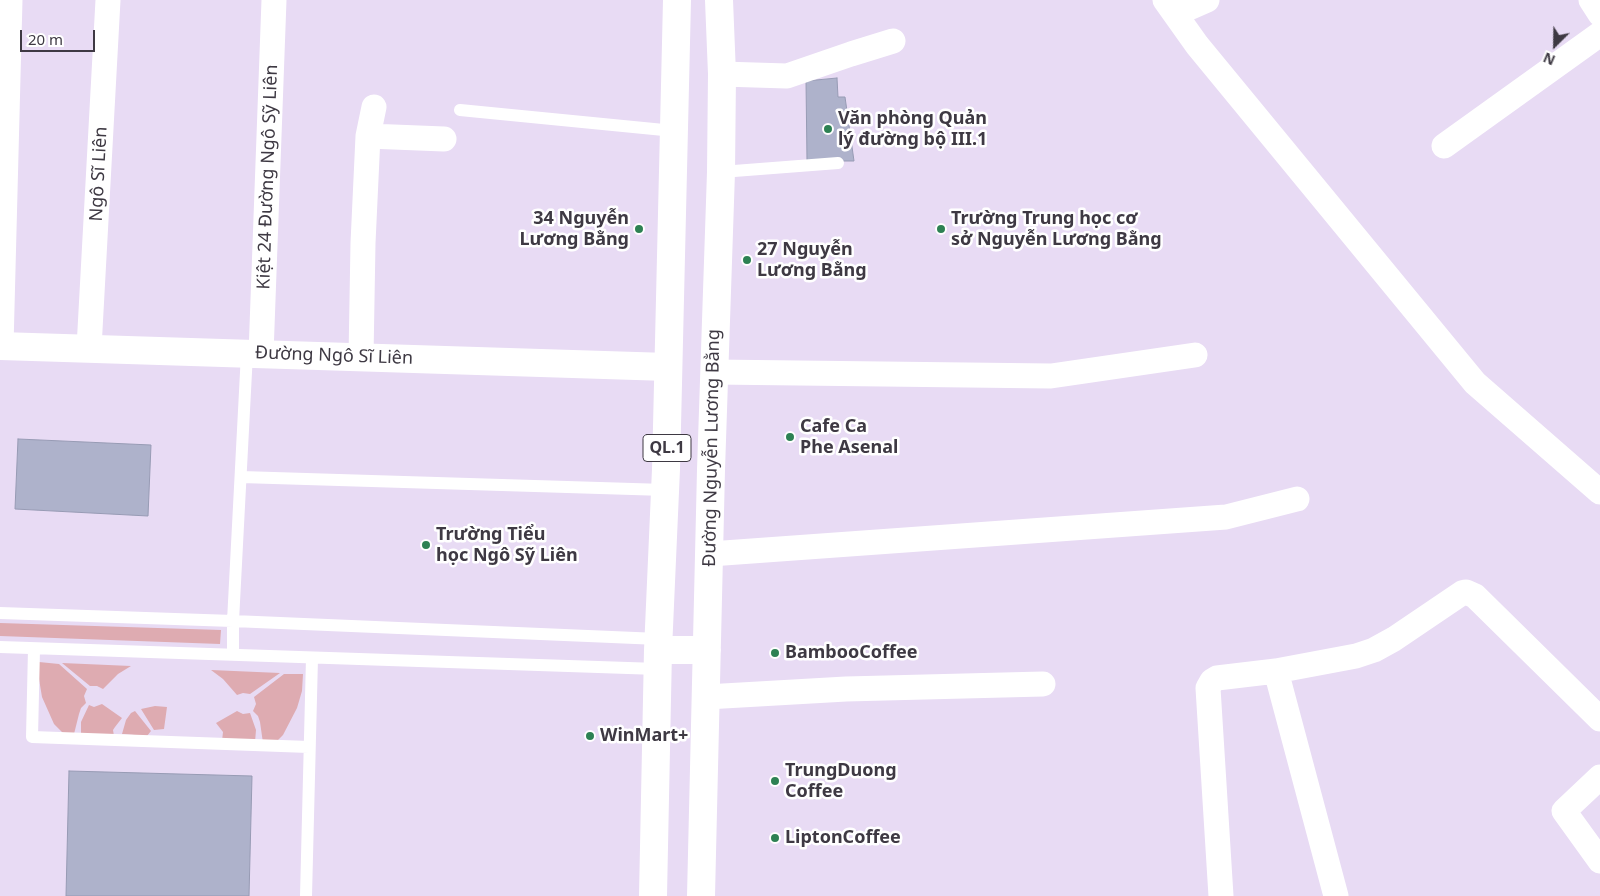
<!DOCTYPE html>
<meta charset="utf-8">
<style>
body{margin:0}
#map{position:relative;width:1600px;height:896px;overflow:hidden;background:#e8dbf4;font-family:"Noto Sans",sans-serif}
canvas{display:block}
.north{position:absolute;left:1530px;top:20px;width:50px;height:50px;-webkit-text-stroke:4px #fff;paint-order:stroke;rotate:203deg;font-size:14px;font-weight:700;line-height:20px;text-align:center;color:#3e3943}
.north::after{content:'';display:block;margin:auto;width:18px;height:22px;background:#3e3943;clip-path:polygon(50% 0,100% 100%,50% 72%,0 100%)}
.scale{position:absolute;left:20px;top:30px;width:75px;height:22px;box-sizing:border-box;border:2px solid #3e3943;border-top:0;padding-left:6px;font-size:15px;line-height:18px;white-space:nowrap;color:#3e3943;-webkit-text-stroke:4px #fff;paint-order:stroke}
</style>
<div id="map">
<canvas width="1600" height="896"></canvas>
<div class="north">N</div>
<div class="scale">20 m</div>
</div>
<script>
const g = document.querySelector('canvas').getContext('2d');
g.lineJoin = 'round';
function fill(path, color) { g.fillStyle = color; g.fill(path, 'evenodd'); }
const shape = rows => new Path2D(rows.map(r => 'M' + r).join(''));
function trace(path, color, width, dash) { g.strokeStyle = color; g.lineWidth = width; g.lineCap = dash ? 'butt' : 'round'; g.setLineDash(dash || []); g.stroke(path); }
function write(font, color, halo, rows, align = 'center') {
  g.font = font + ' "Noto Sans",sans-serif'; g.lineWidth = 5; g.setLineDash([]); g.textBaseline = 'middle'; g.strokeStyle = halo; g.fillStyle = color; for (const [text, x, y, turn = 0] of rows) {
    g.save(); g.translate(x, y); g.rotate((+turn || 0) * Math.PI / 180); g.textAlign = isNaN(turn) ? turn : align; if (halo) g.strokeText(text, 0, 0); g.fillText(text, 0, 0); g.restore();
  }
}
fill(shape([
 [0,623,221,630,220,644,0,636],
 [39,662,59,664,87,689,84,696,86,703,81,708,79,714,74,734,63,733,54,724,42,697,39,679],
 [62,663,131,666,118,674,103,689,97,686,90,686],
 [211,670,280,673,250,694,243,693,237,695,223,679],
 [284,674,303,674,302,691,297,708,283,735,277,741,263,743,260,722,258,716,253,711,256,704,254,697],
 [102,704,122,718,115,727,113,730,114,736,81,734,81,722,89,705,94,707],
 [155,706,167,707,164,729,154,730,141,709],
 [135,711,151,731,147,736,122,734,126,720,131,713],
 [237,711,243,714,250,713,256,730,255,742,222,741,223,732,216,723]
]), '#deabb1');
const building = shape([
 [837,78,838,97,845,97,854,161,807,161,806,81,837,78],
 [18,439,151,445,148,516,15,509,18,439],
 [69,771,252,776,249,896,66,896,69,771]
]);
fill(building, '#aeb2cb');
trace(building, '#979bb4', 1);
trace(shape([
 [460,110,674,131],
 [721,172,838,163],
 [241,477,665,490],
 [0,613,233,621,659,639],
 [0,647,658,669],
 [34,649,32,737,309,747],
 [233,655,233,621,247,353],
 [306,896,312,658]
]), '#fff', 12);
trace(shape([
 [1165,0,1197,45,1475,383,1600,492],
 [1591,0,1600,14],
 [1175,14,1207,0],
 [722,74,787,76,851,54,893,41],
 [368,136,444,139],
 [1444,146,1600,34],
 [1,346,10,0],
 [89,348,108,0],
 [261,354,274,0],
 [361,357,363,243,368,136,374,107],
 [714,372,1051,376,1195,355],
 [710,554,1226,517,1297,499],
 [1276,671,1336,896],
 [706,697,846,689,1043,684],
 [1600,777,1564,811,1600,861],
 [1221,896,1208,688,1212,681,1217,678,1276,671,1356,656,1374,650,1394,639,1462,593,1466,592,1475,596,1600,719]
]), '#fff', 25);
trace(shape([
 [0,346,668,367]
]), '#fff', 28);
trace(shape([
 [658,650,707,650],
 [653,896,658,650,666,469,677,0],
 [701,896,711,470,721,172,722,74,719,0]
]), '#fff', 28);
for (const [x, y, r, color] of [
 [828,129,5,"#2d8153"],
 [639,229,5,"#2d8153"],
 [941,229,5,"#2d8153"],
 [747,260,5,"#2d8153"],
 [790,437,5,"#2d8153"],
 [426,545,5,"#2d8153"],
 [775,653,5,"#2d8153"],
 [590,736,5,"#2d8153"],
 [775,781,5,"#2d8153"],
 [775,838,5,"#2d8153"]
]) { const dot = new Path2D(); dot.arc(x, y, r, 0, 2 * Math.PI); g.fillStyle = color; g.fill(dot); trace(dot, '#fff', 2); }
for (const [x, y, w] of [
 [667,448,48]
]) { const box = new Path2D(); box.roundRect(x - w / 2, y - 13.5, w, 27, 4); g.fillStyle = '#fff'; g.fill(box); trace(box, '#3e3943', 1); }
write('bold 16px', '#3e3943', null, [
 ["QL.1",667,448]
]);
write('bold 18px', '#3e3943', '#fff', [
 ["Văn phòng Quản",838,119],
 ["lý đường bộ III.1",838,140],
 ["34 Nguyễn",629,219,"right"],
 ["Lương Bằng",629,240,"right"],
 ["Trường Trung học cơ",951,219],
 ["sở Nguyễn Lương Bằng",951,240],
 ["27 Nguyễn",757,250],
 ["Lương Bằng",757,271],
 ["Cafe Ca",800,427],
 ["Phe Asenal",800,448],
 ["Trường Tiểu",436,535],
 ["học Ngô Sỹ Liên",436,556],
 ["BambooCoffee",785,653],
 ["WinMart+",600,736],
 ["TrungDuong",785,771],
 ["Coffee",785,792],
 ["LiptonCoffee",785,838]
], 'left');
write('18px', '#3e3943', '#fff', [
 ["Ngô Sĩ Liên",99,174,-87],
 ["Kiệt 24 Đường Ngô Sỹ Liên",268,177,-88],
 ["Đường Ngô Sĩ Liên",334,356,2],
 ["Đường Nguyễn Lương Bằng",712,448,-89]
]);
</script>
